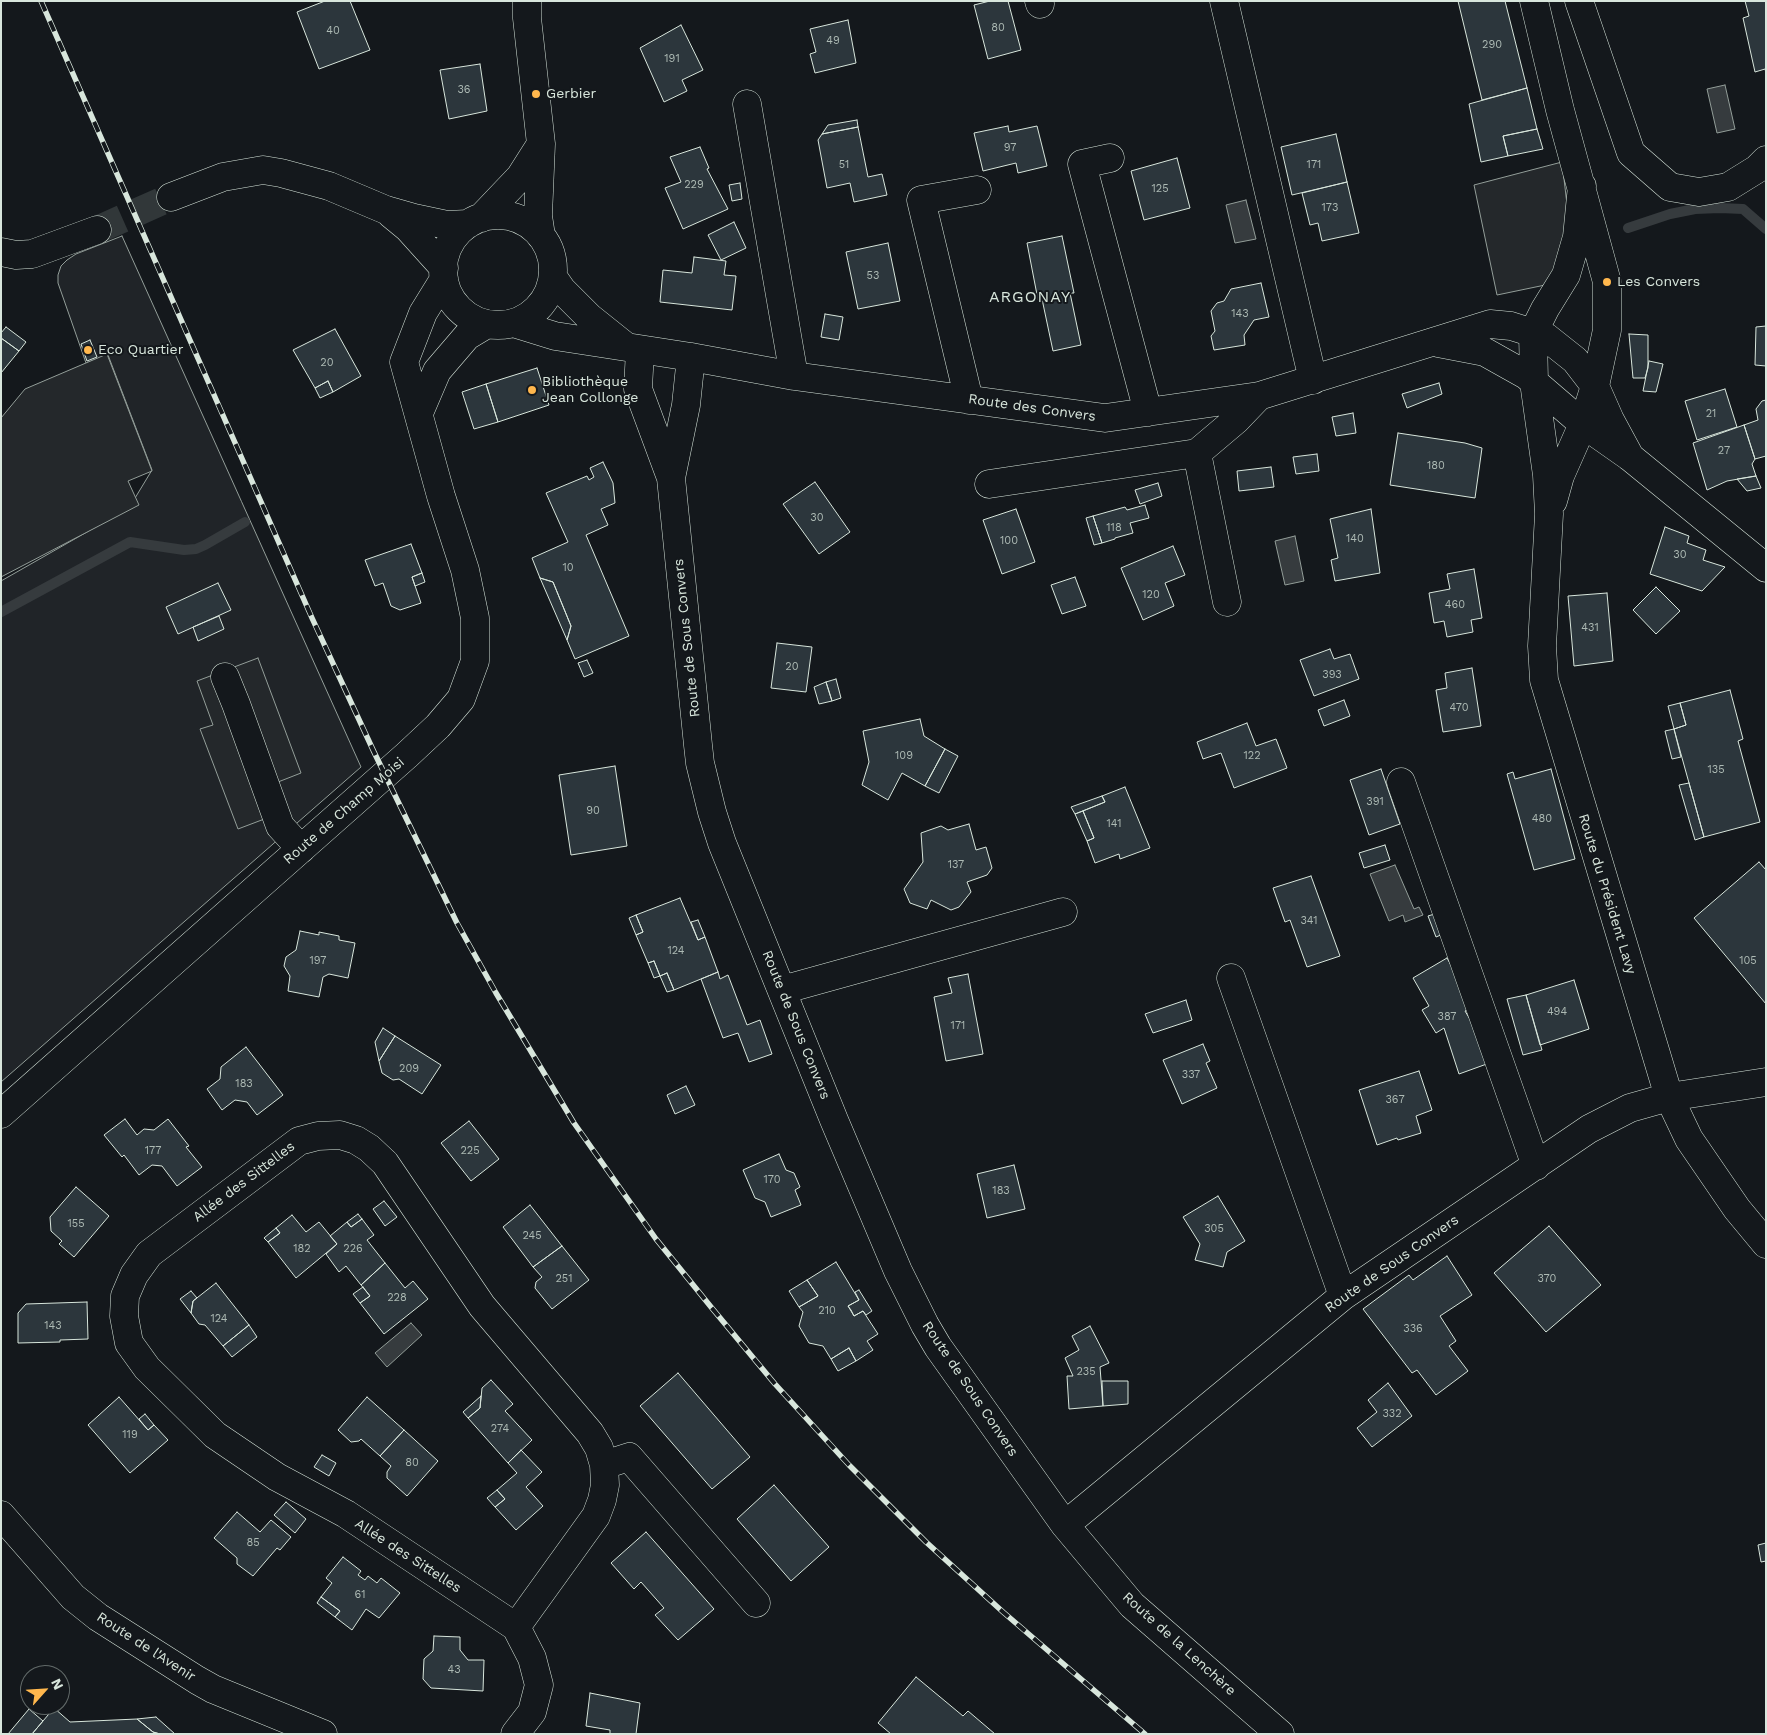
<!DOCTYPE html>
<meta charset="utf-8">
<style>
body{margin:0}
#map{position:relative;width:1767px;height:1735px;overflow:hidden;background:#14181c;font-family:"Work Sans",sans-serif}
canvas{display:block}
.frame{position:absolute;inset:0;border:2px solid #d8e6dc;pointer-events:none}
.north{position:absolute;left:20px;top:1665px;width:50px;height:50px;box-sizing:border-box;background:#14181c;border:1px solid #626a69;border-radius:50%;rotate:64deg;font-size:14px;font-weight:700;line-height:20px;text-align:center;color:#d8e6dc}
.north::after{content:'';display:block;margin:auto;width:18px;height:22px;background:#ffb74d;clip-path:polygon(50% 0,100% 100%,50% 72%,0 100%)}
</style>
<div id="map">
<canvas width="1767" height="1735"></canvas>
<div class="frame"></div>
<div class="north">N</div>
</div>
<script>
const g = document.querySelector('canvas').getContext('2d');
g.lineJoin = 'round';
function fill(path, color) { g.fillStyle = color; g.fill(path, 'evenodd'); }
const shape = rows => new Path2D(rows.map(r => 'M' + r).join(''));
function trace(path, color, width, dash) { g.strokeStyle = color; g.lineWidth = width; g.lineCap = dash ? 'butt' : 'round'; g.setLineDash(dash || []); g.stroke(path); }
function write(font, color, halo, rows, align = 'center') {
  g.font = font + ' "Work Sans",sans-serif'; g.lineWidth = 4; g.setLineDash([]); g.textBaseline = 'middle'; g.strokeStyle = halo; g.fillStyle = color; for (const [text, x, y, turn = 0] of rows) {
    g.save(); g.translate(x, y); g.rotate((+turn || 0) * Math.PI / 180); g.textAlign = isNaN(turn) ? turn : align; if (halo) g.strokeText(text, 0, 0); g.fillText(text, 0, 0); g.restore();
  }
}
const green = shape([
 [122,236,361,767,1,1082,1,581,129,508,152,470,108,355,86,363,58,283,58,275,61,266,67,260,76,254,122,236]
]);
fill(green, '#202428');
trace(green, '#939e99', 1);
const parking = shape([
 [1562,162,1568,213,1563,257,1550,284,1497,295,1474,185,1562,162],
 [107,354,152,471,128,481,139,505,1,577,1,418,25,389,107,354],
 [258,658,301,773,278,782,288,810,238,829,200,729,213,725,197,681,258,658]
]);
fill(parking, '#24282b');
trace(parking, '#939e99', 1);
const water = shape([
 [1725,85,1735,129,1717,133,1707,89,1725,85],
 [1246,200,1256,239,1235,243,1226,205,1246,200],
 [1295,536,1304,581,1285,585,1275,541,1295,536],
 [1395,865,1414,909,1419,907,1423,915,1405,922,1403,915,1389,921,1370,874,1395,865],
 [411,1323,422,1335,387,1367,375,1353,411,1323]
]);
fill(water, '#363b3e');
trace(water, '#939e99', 1);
trace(shape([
 [1628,228,1670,214,1695,209,1720,208,1743,209,1766,229],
 [1,612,130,542,184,550,196,549,205,545,245,522]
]), '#363b3e', 10);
const building = shape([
 [325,1,350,1,370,50,319,69,297,12,325,1],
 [990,1,1008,1,1021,50,988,59,974,5,990,1],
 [1458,1,1505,1,1527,88,1482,100,1458,1],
 [1745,1,1766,1,1766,73,1765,69,1755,72,1743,18,1749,16,1745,1],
 [848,20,856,63,815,73,810,54,816,52,810,29,848,20],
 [681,25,703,70,682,80,687,91,664,102,640,48,681,25],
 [480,64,487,111,449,119,440,70,480,64],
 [1527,88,1537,129,1503,136,1508,156,1481,162,1469,104,1527,88],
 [857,120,858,127,822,134,828,125,857,120],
 [1008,126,1009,132,1037,126,1047,166,1018,173,1016,163,983,171,974,133,1008,126],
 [858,127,868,177,882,174,887,195,854,202,850,183,827,188,818,140,822,134,858,127],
 [1537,129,1543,149,1508,156,1503,136,1537,129],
 [1336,134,1347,182,1292,195,1281,147,1336,134],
 [700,147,709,168,707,169,728,209,683,229,665,188,681,182,670,157,700,147],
 [1177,158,1190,208,1144,220,1131,171,1177,158],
 [1347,182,1359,233,1322,241,1318,223,1310,225,1302,193,1347,182],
 [740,183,742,199,732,201,729,185,740,183],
 [734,222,746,248,721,260,708,235,734,222],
 [1062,236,1074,293,1070,293,1081,345,1053,351,1042,299,1038,300,1027,243,1062,236],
 [888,243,900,301,858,309,846,252,888,243],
 [694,257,726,261,724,275,736,276,732,310,660,302,663,270,692,273,694,257],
 [1261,283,1269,317,1254,320,1244,335,1245,345,1214,350,1211,336,1215,331,1211,311,1217,303,1224,301,1231,289,1261,283],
 [825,314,843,317,839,340,821,337,825,314],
 [1766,326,1766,366,1755,365,1756,327,1766,326],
 [6,327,26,342,19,351,1,338,1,333,6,327],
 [335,329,361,376,333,392,328,381,315,388,293,350,335,329],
 [1629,334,1648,335,1648,368,1645,378,1633,378,1629,334],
 [1,338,19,351,1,373,1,338],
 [90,340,97,357,87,361,81,344,90,340],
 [1649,361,1663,364,1656,392,1643,391,1649,361],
 [537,368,549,405,498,422,486,384,537,368],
 [328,381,333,392,320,398,315,388,328,381],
 [1439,383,1442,394,1407,408,1402,394,1439,383],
 [486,384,498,422,474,429,462,392,486,384],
 [1725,389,1737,427,1697,440,1685,401,1725,389],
 [1766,400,1766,456,1755,459,1744,425,1758,420,1756,409,1762,401,1766,400],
 [1353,413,1356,433,1336,436,1332,417,1353,413],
 [1744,425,1755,459,1752,464,1756,476,1727,481,1707,490,1693,443,1744,425],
 [1398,433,1465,443,1482,448,1475,498,1390,485,1398,433],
 [1317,454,1319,471,1296,474,1293,457,1317,454],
 [603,462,613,483,615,503,601,509,608,525,586,535,629,636,575,659,567,640,571,626,553,582,540,578,532,558,568,542,546,493,587,476,589,480,594,477,590,468,603,462],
 [1271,467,1274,487,1239,491,1237,471,1271,467],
 [1756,476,1761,488,1747,491,1737,479,1756,476],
 [815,482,850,532,819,554,783,504,815,482],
 [1158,483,1162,496,1140,504,1135,490,1158,483],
 [1145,505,1149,518,1130,523,1133,533,1115,538,1115,539,1102,543,1093,516,1125,507,1127,510,1145,505],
 [1016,509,1035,562,1002,574,983,520,1016,509],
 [1371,509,1380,573,1335,581,1331,560,1338,558,1330,519,1371,509],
 [1093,516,1102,543,1094,545,1086,518,1093,516],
 [1665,527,1689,536,1687,543,1706,550,1703,560,1725,567,1702,591,1650,574,1665,527],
 [411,544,422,573,412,577,421,603,400,610,391,606,383,583,375,586,365,560,411,544],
 [1173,546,1185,575,1165,583,1174,606,1143,620,1121,568,1173,546],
 [1474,569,1482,618,1471,620,1473,632,1447,637,1444,621,1434,623,1429,593,1450,589,1447,574,1474,569],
 [422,573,425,582,415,586,412,577,422,573],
 [1075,577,1086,606,1062,614,1051,585,1075,577],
 [540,578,553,582,571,626,567,640,540,578],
 [218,583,231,610,178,634,166,607,218,583],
 [1656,587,1680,611,1656,634,1633,610,1656,587],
 [1607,593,1613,661,1574,666,1568,596,1607,593],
 [219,616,224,629,198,641,193,627,219,616],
 [777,643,812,647,806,692,771,688,777,643],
 [1330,649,1334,659,1350,654,1359,679,1314,696,1300,660,1330,649],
 [587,660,593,673,584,677,578,663,587,660],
 [1472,668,1481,726,1443,732,1436,690,1447,688,1445,673,1472,668],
 [836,679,841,698,832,701,826,682,836,679],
 [826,682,832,701,819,704,814,687,826,682],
 [1730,690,1743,739,1738,741,1760,822,1704,837,1674,729,1686,725,1680,703,1730,690],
 [1344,700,1350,716,1324,726,1318,710,1344,700],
 [1680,703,1686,725,1674,729,1668,706,1680,703],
 [920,719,924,736,945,749,925,786,902,773,888,800,862,785,869,762,863,731,920,719],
 [1247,723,1256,746,1276,739,1287,768,1234,788,1221,753,1203,759,1197,742,1247,723],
 [1674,729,1681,757,1672,759,1665,731,1674,729],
 [945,749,958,756,939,793,925,786,945,749],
 [615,766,627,846,571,855,559,775,615,766],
 [1381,769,1400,824,1369,835,1350,780,1381,769],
 [1551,769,1575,859,1534,870,1507,774,1513,772,1515,779,1551,769],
 [1689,783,1704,837,1695,840,1679,785,1689,783],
 [1125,787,1150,848,1120,859,1119,854,1095,863,1087,841,1094,838,1083,811,1105,802,1102,796,1125,787],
 [1102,796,1105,802,1075,814,1071,807,1102,796],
 [1083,811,1094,838,1087,841,1075,814,1083,811],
 [969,824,976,850,986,847,992,868,987,875,967,882,971,892,959,907,951,910,931,900,927,909,910,903,904,889,923,862,921,833,941,826,948,830,969,824],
 [1385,845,1390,860,1364,868,1359,853,1385,845],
 [1759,862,1766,870,1766,1004,1694,918,1759,862],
 [1311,876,1340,956,1307,967,1290,920,1285,922,1273,888,1311,876],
 [680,898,698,940,705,937,718,972,674,990,667,973,660,976,654,961,648,963,636,935,643,932,636,915,680,898],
 [1441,912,1448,932,1436,937,1428,916,1441,912],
 [636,915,643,932,636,935,629,918,636,915],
 [698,920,705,937,698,940,691,922,698,920],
 [300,931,319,935,319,932,339,936,339,940,355,943,348,978,329,974,323,977,319,997,288,991,290,976,284,966,286,957,296,950,300,931],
 [1447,958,1474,1006,1465,1011,1495,1061,1459,1074,1444,1028,1436,1033,1422,1010,1429,1006,1413,978,1447,958],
 [654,961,660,976,654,978,648,963,654,961],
 [718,972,720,979,728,975,747,1025,760,1020,772,1054,749,1062,738,1033,723,1038,701,979,718,972],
 [667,973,674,990,667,992,660,976,667,973],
 [968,974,983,1054,946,1061,934,997,952,993,948,978,968,974],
 [1574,980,1589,1029,1540,1045,1526,995,1574,980],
 [1526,995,1542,1050,1523,1055,1507,999,1526,995],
 [1186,1000,1192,1020,1153,1033,1145,1014,1186,1000],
 [383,1028,395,1036,379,1061,375,1042,383,1028],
 [395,1036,441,1065,422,1094,399,1079,393,1080,382,1073,379,1061,395,1036],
 [1203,1044,1210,1061,1206,1063,1217,1088,1182,1104,1163,1060,1203,1044],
 [246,1047,283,1095,257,1115,247,1102,235,1100,222,1110,207,1089,220,1079,221,1067,246,1047],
 [1419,1071,1432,1110,1416,1116,1421,1133,1398,1140,1397,1138,1377,1145,1359,1090,1419,1071],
 [686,1086,695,1105,675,1114,667,1095,686,1086],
 [125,1119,137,1135,144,1129,154,1130,168,1119,189,1146,186,1147,202,1167,177,1186,162,1166,152,1165,139,1175,124,1155,122,1157,104,1135,125,1119],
 [469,1121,499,1159,471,1181,441,1143,469,1121],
 [779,1154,786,1170,794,1173,800,1187,795,1190,801,1205,771,1217,765,1202,755,1198,743,1170,779,1154],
 [1014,1165,1025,1209,987,1218,977,1174,1014,1165],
 [76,1187,109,1216,74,1257,59,1244,62,1241,51,1231,50,1217,76,1187],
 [1218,1196,1245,1241,1227,1252,1223,1267,1195,1260,1200,1244,1183,1217,1218,1196],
 [384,1201,397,1217,385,1226,373,1209,384,1201],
 [530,1205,562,1246,533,1267,503,1227,530,1205],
 [358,1214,362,1219,351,1227,347,1222,358,1214],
 [292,1215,306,1232,319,1222,337,1244,296,1278,268,1242,280,1233,276,1228,292,1215],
 [362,1219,374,1235,367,1240,385,1263,361,1285,346,1266,339,1272,326,1254,337,1244,330,1236,347,1222,351,1227,362,1219],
 [1549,1226,1601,1285,1546,1332,1494,1273,1549,1226],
 [276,1228,280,1233,268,1242,264,1238,276,1228],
 [562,1246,589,1280,552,1309,535,1288,536,1282,542,1277,533,1267,562,1246],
 [1447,1256,1472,1295,1440,1316,1456,1341,1449,1346,1468,1371,1436,1395,1417,1370,1412,1373,1363,1309,1409,1275,1413,1280,1447,1256],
 [836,1262,859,1300,848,1306,851,1310,854,1316,863,1311,878,1334,867,1341,873,1350,856,1361,849,1348,831,1359,823,1346,809,1343,799,1326,803,1312,799,1307,818,1296,807,1280,836,1262],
 [385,1263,405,1288,413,1281,428,1299,384,1334,360,1303,370,1296,361,1285,385,1263],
 [807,1280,818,1296,799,1307,789,1291,807,1280],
 [216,1283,249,1325,223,1346,205,1325,199,1324,191,1313,193,1301,216,1283],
 [363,1287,370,1296,360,1303,353,1294,363,1287],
 [859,1290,872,1311,866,1315,863,1311,854,1316,848,1306,859,1300,855,1292,859,1290],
 [191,1291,197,1298,193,1301,191,1313,180,1299,191,1291],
 [87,1302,88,1339,60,1340,60,1342,18,1343,18,1313,26,1304,87,1302],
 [249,1325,257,1337,232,1357,223,1346,249,1325],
 [1090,1326,1109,1363,1100,1367,1103,1406,1069,1409,1067,1376,1073,1376,1065,1358,1079,1350,1072,1336,1090,1326],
 [849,1348,856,1361,838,1371,831,1359,849,1348],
 [678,1373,750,1457,712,1489,640,1406,678,1373],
 [491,1380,513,1404,505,1411,532,1440,508,1463,468,1418,480,1408,482,1388,491,1380],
 [1102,1381,1128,1381,1128,1404,1103,1406,1102,1381],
 [1388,1383,1412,1416,1372,1447,1357,1428,1377,1412,1368,1400,1388,1383],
 [481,1396,480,1408,468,1418,463,1412,481,1396],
 [119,1397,148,1430,154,1425,168,1440,130,1473,88,1425,119,1397],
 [367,1397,404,1430,380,1456,361,1439,359,1441,351,1442,338,1430,367,1397],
 [145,1414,154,1425,148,1430,139,1419,145,1414],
 [404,1430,438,1461,407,1496,387,1478,387,1472,391,1466,380,1456,404,1430],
 [521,1450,542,1472,526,1487,543,1506,516,1530,495,1507,505,1499,497,1490,517,1473,508,1463,521,1450],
 [322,1455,336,1463,329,1476,314,1467,322,1455],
 [774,1485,829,1547,791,1581,737,1519,774,1485],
 [497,1490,505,1499,495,1507,487,1498,497,1490],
 [286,1502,306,1519,295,1533,274,1515,286,1502],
 [237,1512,260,1532,271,1520,291,1537,280,1550,277,1548,253,1576,237,1564,237,1558,214,1538,237,1512],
 [646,1532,714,1609,678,1640,655,1615,664,1608,641,1582,634,1589,611,1563,646,1532],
 [1766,1543,1766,1561,1761,1562,1758,1545,1766,1543],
 [343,1557,361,1571,358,1575,365,1580,368,1576,377,1583,381,1578,400,1593,379,1618,366,1609,352,1630,335,1617,340,1611,321,1597,332,1583,326,1578,343,1557],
 [321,1597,340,1611,335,1617,317,1603,321,1597],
 [434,1636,460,1637,460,1650,468,1660,484,1660,483,1691,431,1688,423,1679,424,1659,433,1651,434,1636],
 [916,1677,963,1716,968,1711,995,1734,891,1734,878,1723,916,1677],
 [590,1693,640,1703,636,1734,610,1734,610,1730,586,1726,590,1693],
 [54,1708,70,1722,137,1719,153,1732,160,1734,32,1734,54,1708],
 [29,1709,43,1721,32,1734,8,1734,29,1709],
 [156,1717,175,1734,160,1734,153,1732,137,1719,156,1717]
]);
fill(building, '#2c363c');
trace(building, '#d8e6dc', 1);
trace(shape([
 [97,230,171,197]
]), '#313739', 28, [28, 14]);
const minor = shape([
 [527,1,527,18,541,144,538,216,541,236],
 [1039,1,1040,4],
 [1224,1,1313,380],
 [1534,1,1560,110,1607,282,1607,330,1595,386,1583,424,1560,476,1553,501],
 [1579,1,1631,153,1670,187,1699,192,1728,187,1757,169,1766,160],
 [747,104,794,376],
 [1110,158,1082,164,1148,412],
 [1582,186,1577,237,1566,275,1545,309,1533,333,1534,382,1547,475,1549,514,1542,646,1544,680,1669,1097,1689,1139,1737,1209,1766,1244],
 [171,197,223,177,263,170,281,173,329,186,386,210,414,218,447,225,468,224],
 [391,214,408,228,444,268],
 '443 270a55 55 0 1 1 110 0a55 55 0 1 1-110 0Z',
 [481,218,520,177,541,144],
 [1,252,16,255,32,254,97,230],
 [553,277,562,290,589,317,624,345],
 [513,323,555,336,691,357,794,376,1105,418,1259,396,1490,324,1511,326,1546,337,1575,360,1595,386,1610,420,1630,457],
 [1438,343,1485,352,1526,375,1583,424,1630,457,1766,568],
 [640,350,638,389,671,478,698,745,700,763,712,812,722,843,834,1120,898,1271,925,1325,938,1347,1065,1525,1132,1605,1280,1734],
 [969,400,921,200,977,190],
 [419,413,437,371,467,336,487,324],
 [671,478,686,405,691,357],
 [989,484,1197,453],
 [1227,602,1197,453,1236,420,1259,396],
 [225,677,236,704,280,826,301,849],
 [1401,782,1536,1166],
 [1231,978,1343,1296],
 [782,990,1063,912],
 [1,1114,407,755,438,726,461,699,475,661,475,618,465,570,441,496,404,362,423,313,444,279],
 [604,1465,629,1457,756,1603],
 [1,1515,73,1597,98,1617,197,1680,213,1689,323,1734],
 [1065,1525,1343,1296,1589,1129,1630,1108,1669,1097,1766,1082],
 [515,1734,532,1712,539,1685,532,1658,516,1627,346,1514,277,1477,215,1435,147,1368,129,1343,124,1316,125,1296,134,1275,149,1254,299,1141,318,1136,340,1135,356,1140,369,1148,385,1163,482,1306,590,1433,599,1448,604,1465,605,1485,602,1500,596,1516,516,1627]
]);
trace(minor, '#d8e6dc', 29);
trace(minor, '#14181c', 28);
const rail = shape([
 [41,1,312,618,374,752,457,923,496,993,574,1123,656,1239,711,1307,775,1384,849,1465,926,1542,1003,1612,1145,1734]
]);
trace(rail, '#d8e6dc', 5.5);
trace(rail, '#14181c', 4, [11]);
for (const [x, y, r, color] of [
 [536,94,5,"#ffb74d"],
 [1607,282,5,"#ffb74d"],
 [88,350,5,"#ffb74d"],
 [532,390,5,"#ffb74d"]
]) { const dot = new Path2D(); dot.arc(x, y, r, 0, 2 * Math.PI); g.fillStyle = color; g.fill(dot); trace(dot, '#14181c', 2); }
write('11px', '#adbab4', null, [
 ["80",998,28],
 ["40",333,31],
 ["49",833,41],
 ["290",1492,45],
 ["191",672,59],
 ["36",464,90],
 ["97",1010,148],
 ["51",844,165],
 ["171",1314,165],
 ["229",694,185],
 ["125",1160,189],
 ["173",1330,208],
 ["53",873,276],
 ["143",1240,314],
 ["20",327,363],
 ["21",1711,414],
 ["27",1724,451],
 ["180",1436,466],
 ["30",817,518],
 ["118",1114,528],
 ["140",1355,539],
 ["100",1009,541],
 ["30",1680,555],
 ["10",568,568],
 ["120",1151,595],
 ["460",1455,605],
 ["431",1590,628],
 ["20",792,667],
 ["393",1332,675],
 ["470",1459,708],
 ["109",904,756],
 ["122",1252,756],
 ["135",1716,770],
 ["391",1375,802],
 ["90",593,811],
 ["480",1542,819],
 ["141",1114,824],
 ["137",956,865],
 ["341",1309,921],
 ["124",676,951],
 ["197",318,961],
 ["105",1748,961],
 ["494",1557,1012],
 ["387",1447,1017],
 ["171",958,1026],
 ["209",409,1069],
 ["337",1191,1075],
 ["183",244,1084],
 ["367",1395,1100],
 ["177",153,1151],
 ["225",470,1151],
 ["170",772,1180],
 ["183",1001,1191],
 ["155",76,1224],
 ["305",1214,1229],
 ["245",532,1236],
 ["182",302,1249],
 ["226",353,1249],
 ["251",564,1279],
 ["370",1547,1279],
 ["228",397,1298],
 ["210",827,1311],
 ["124",219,1319],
 ["143",53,1326],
 ["336",1413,1329],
 ["235",1086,1372],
 ["332",1392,1414],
 ["274",500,1429],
 ["119",130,1435],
 ["80",412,1463],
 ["85",253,1543],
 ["61",360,1595],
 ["43",454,1670]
]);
write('14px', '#d8e6dc', '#14181c', [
 ["Gerbier",546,94],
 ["Les Convers",1617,282],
 ["Eco Quartier",98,350],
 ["Bibliothèque",542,382],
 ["Jean Collonge",542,398]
], 'left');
write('14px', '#d8e6dc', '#14181c', [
 ["Route des Convers",1032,408,8],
 ["Route de Sous Convers",687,638,-96],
 ["Route de Champ Moisi",344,811,-41],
 ["Route du Président Lavy",1607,894,73],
 ["Route de Sous Convers",796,1025,68],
 ["Allée des Sittelles",244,1182,-37],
 ["Route de Sous Convers",1392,1264,-35],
 ["Route de Sous Convers",970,1389,56],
 ["Allée des Sittelles",408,1556,33],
 ["Route de la Lenchère",1179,1644,42],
 ["Route de l'Avenir",146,1647,33]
]);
g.letterSpacing = '1px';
write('16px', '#d8e6dc', '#14181c', [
 ["ARGONAY",1030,297]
]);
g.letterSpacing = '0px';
</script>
